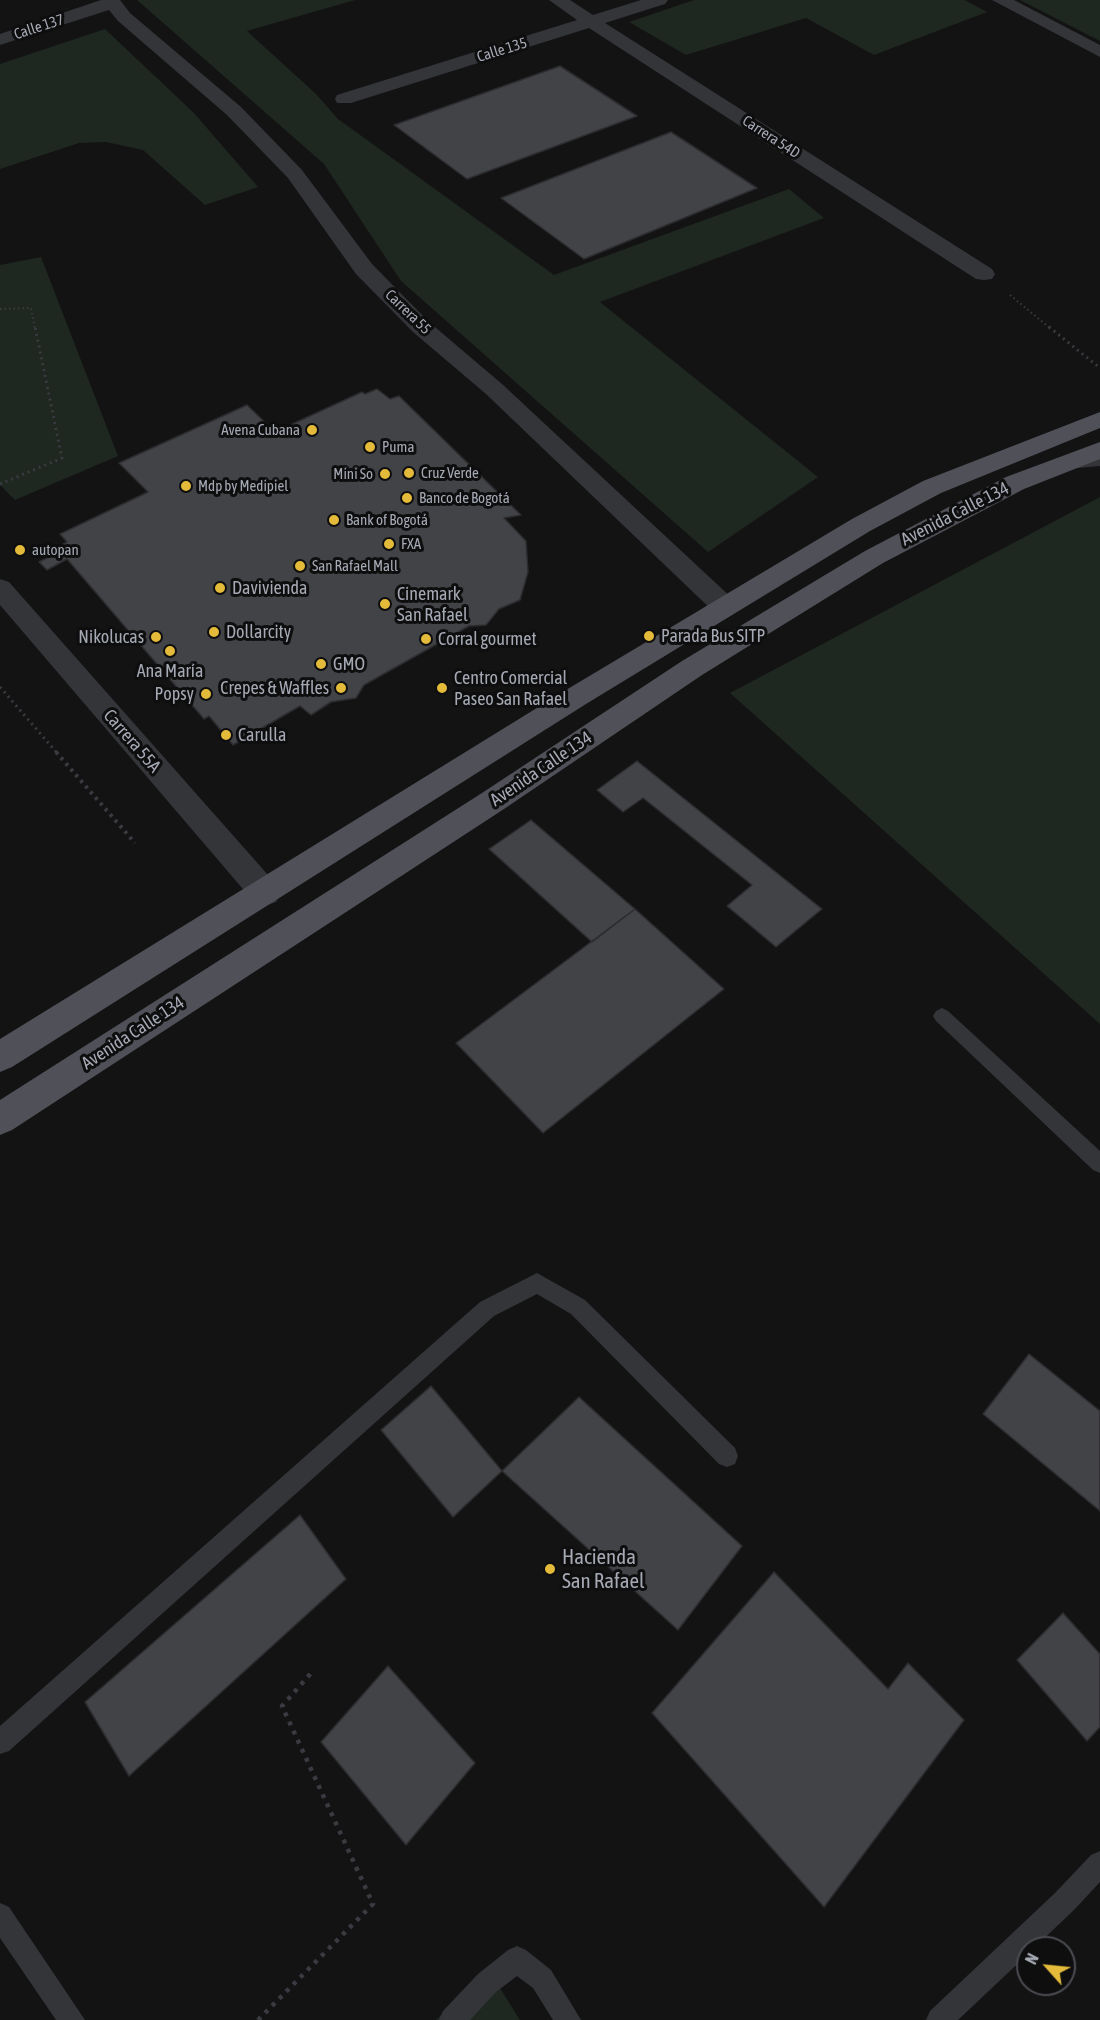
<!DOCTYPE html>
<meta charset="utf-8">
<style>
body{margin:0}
#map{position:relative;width:1100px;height:2020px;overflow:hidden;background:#131314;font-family:"Asap Condensed",sans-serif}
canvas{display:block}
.north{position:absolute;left:1016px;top:1936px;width:60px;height:60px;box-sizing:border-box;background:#0e0e0f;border:2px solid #4a4c51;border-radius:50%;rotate:297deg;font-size:16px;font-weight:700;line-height:24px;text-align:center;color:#a5a9b4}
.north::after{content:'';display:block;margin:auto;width:21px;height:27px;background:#e4ba3b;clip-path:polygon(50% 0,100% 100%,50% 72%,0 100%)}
</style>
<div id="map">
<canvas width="1100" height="2020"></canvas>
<div class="north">N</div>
</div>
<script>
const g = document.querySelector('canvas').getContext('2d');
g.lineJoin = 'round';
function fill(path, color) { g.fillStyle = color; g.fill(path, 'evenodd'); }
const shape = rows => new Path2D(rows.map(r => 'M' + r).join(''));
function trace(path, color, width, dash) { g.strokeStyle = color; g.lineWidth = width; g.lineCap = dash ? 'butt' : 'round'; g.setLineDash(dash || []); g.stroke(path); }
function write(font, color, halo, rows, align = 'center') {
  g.font = font + ' "Asap Condensed",sans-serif'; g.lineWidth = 6; g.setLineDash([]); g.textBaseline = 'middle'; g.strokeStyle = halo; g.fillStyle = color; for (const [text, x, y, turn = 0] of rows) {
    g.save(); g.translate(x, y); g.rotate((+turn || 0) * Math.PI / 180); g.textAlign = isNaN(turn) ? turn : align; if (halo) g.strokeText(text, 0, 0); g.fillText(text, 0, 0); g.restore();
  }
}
fill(shape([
 [137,0,355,0,247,31,316,94,338,119,554,275,789,189,824,218,600,302,818,477,708,552,401,281,324,164],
 [694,0,965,0,987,12,874,55,806,18,686,55,629,22],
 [1020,0,1100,0,1100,41],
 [105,29,194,113,258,187,205,205,143,150,106,142,79,143,0,169,0,64],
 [41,257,118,456,15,500,0,485,0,265],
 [1100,497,1100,1024,730,693],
 [488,1969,520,2020,436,2020]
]), '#1f2721');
const building = shape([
 [560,66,637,116,467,179,394,125,560,66],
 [671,132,757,188,584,259,501,198,671,132],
 [377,389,390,399,399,396,521,515,504,518,526,541,528,572,520,600,499,609,486,625,469,626,364,685,356,698,331,702,311,715,300,706,233,745,209,716,204,719,67,559,47,570,39,562,61,551,58,547,67,542,60,534,148,492,119,463,247,405,275,432,362,392,365,394,377,389],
 [637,761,822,909,776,947,727,906,752,885,643,798,623,812,597,790,637,761],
 [531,820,635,909,592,942,489,849,531,820],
 [635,909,724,989,543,1133,456,1043,635,909],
 [1029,1354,1100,1411,1100,1511,983,1414,1029,1354],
 [431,1386,502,1471,453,1517,381,1430,431,1386],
 [579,1397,742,1546,678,1630,502,1471,579,1397],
 [300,1515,346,1579,129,1776,85,1702,300,1515],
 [774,1572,888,1689,908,1663,964,1720,824,1907,652,1713,774,1572],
 [1063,1613,1100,1654,1100,1727,1087,1741,1017,1660,1063,1613],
 [388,1666,475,1763,406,1845,321,1742,388,1666]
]);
fill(building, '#424347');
trace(building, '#2d2d30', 1.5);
trace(shape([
 [1010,295,1051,329],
 [0,309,31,308,35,329]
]), '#3a3b40', 2, [1.5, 3]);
trace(shape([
 [1049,327,1100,368],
 [0,484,62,458,35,327],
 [0,687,58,754]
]), '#3a3b40', 3, [2, 4]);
trace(shape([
 [56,752,135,843]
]), '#3a3b40', 4, [3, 4.5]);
trace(shape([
 [258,2020,373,1904,282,1706,312,1672]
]), '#3a3b40', 4.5, [4, 6]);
fill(shape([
 [1100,458,1100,466,1067,469,1060,465,1067,461,1100,458],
 [942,1008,948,1011,1100,1151,1100,1173,1093,1170,936,1021,933,1016,936,1011,942,1008],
 [537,1273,585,1300,735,1448,738,1456,735,1464,727,1467,719,1464,571,1314,537,1294,494,1316,9,1751,0,1754,0,1726,480,1302,537,1273],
 [1100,1851,1100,1882,1074,1910,1034,1948,1028,1948,1028,1954,958,2020,926,2020,930,2011,1056,1892,1091,1855,1100,1851],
 [0,1903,9,1907,85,2020,56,2020,0,1938,0,1903],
 [517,1946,526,1950,551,1970,581,2020,553,2020,533,1988,517,1976,496,1992,470,2020,439,2020,443,2011,478,1974,508,1950,517,1946]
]), '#343539');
fill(shape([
 [101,0,120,0,130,13,241,107,302,170,372,264,429,322,502,384,734,600,738,607,734,614,725,616,716,614,486,394,413,332,356,274,288,178,227,115,118,21,109,10,0,45,0,34,101,0],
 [549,0,570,0,593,15,641,0,668,0,665,4,605,23,992,269,995,274,992,279,984,280,976,279,589,28,351,103,337,103,335,99,337,95,577,20,549,0],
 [992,0,1014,0,1100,45,1100,57,992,0],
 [0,579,9,582,276,884,281,893,276,902,265,906,254,902,0,605,0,579]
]), '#343539');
fill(shape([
 [1100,412,1100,428,941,493,870,531,586,704,12,1067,0,1072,0,1039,566,690,852,519,923,481,1100,412],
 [1100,442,1100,459,1024,489,883,563,702,675,504,809,12,1130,0,1135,0,1100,482,793,682,661,865,551,1006,477,1100,442]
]), '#505158');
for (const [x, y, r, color] of [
 [312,430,6,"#e4ba3b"],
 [370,447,6,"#e4ba3b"],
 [409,473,6,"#e4ba3b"],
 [385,474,6,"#e4ba3b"],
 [186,486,6,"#e4ba3b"],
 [407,498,6,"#e4ba3b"],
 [334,520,6,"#e4ba3b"],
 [389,544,6,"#e4ba3b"],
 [20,550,6,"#e4ba3b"],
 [300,566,6,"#e4ba3b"],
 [220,588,6,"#e4ba3b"],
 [385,604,6,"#e4ba3b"],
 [214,632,6,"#e4ba3b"],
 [649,636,6,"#e4ba3b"],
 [156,637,6,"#e4ba3b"],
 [426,639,6,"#e4ba3b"],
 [170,651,6,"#e4ba3b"],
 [321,664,6,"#e4ba3b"],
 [341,688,6,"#e4ba3b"],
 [442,688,6,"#e4ba3b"],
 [206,694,6,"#e4ba3b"],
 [226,735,6,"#e4ba3b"],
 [550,1569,6,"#e4ba3b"]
]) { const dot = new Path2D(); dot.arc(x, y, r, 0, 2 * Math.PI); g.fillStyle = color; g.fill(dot); trace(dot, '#0e0e0f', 2); }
write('15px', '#a5a9b4', '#0e0e0f', [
 ["Calle 137",39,27,-18],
 ["Calle 135",502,50,-17],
 ["Carrera 54D",771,137,33],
 ["Carrera 55",408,312,44]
]);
write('15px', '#a5a9b4', '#0e0e0f', [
 ["Avena Cubana",300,430,"right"],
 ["Puma",382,447],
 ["Cruz Verde",421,473],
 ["Mini So",373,474,"right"],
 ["Mdp by Medipiel",198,486],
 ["Banco de Bogotá",419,498],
 ["Bank of Bogotá",346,520],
 ["FXA",401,544],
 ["autopan",32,550],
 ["San Rafael Mall",312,566]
], 'left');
write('18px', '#a5a9b4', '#0e0e0f', [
 ["Avenida Calle 134",955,514,-27],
 ["Carrera 55A",132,741,49],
 ["Avenida Calle 134",541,769,-34],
 ["Avenida Calle 134",133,1033,-33]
]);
write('18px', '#a5a9b4', '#0e0e0f', [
 ["Davivienda",232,588],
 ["Cinemark",397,594],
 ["San Rafael",397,615],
 ["Dollarcity",226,632],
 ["Parada Bus SITP",661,636],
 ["Nikolucas",144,637,"right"],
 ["Corral gourmet",438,639],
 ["GMO",333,664],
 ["Ana María",170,671,"center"],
 ["Centro Comercial",454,678],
 ["Paseo San Rafael",454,699],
 ["Crepes & Waffles",329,688,"right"],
 ["Popsy",194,694,"right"],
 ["Carulla",238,735]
], 'left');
write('21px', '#a5a9b4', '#0e0e0f', [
 ["Hacienda",562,1557],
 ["San Rafael",562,1581]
], 'left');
</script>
